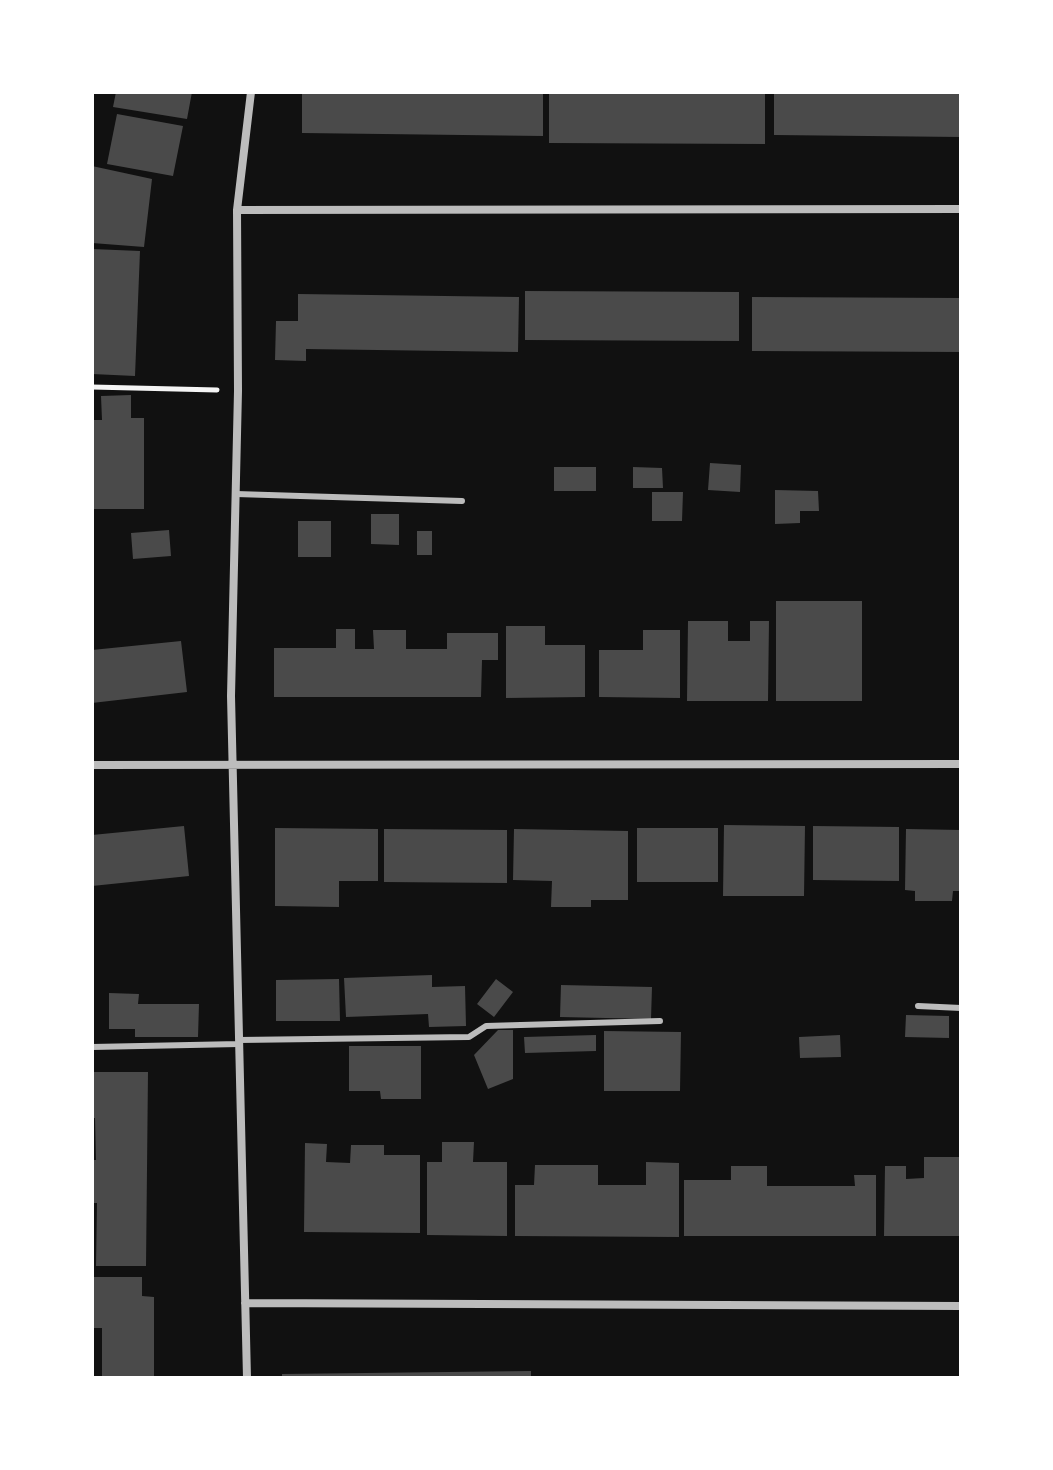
<!DOCTYPE html>
<style>
body{margin:0}
#map{position:relative;width:1053px;height:1470px;overflow:hidden;background:#111;font-family:Arial,sans-serif}
canvas{display:block}
.frame{position:absolute;inset:0;border:94px solid #fff;pointer-events:none}
</style>
<div id="map">
<canvas width="1053" height="1470"></canvas>
<div class="frame"></div>
</div>
<script>
const g = document.querySelector('canvas').getContext('2d');
g.lineJoin = 'round';
function fill(path, color) { g.fillStyle = color; g.fill(path, 'evenodd'); }
const shape = rows => new Path2D(rows.map(r => 'M' + r).join(''));
function trace(path, color, width, dash) { g.strokeStyle = color; g.lineWidth = width; g.lineCap = dash ? 'butt' : 'round'; g.setLineDash(dash || []); g.stroke(path); }
fill(shape([
 [116,92,192,92,187,119,113,107],
 [302,92,543,92,543,136,302,133],
 [549,92,765,92,765,144,549,143],
 [774,92,961,92,961,137,774,135],
 [117,114,183,126,173,176,107,164],
 [92,166,152,179,144,247,92,243],
 [92,249,140,251,135,376,92,374],
 [525,291,739,292,739,341,525,340],
 [298,294,519,297,518,352,306,349,306,361,275,360,276,321,298,321],
 [752,297,961,298,961,352,752,351],
 [131,395,131,418,144,418,144,509,92,509,92,420,102,420,101,396],
 [710,463,741,465,740,492,708,490],
 [554,467,596,467,596,491,554,491],
 [633,467,662,468,663,488,633,488],
 [775,490,818,491,819,511,800,511,800,523,775,524],
 [652,492,683,492,682,521,652,521],
 [371,514,399,514,399,545,371,544],
 [298,521,331,521,331,557,298,557],
 [169,530,171,556,133,559,131,533],
 [417,531,432,531,432,555,417,555],
 [776,601,862,601,862,701,776,701],
 [688,621,728,621,728,641,750,641,750,621,769,621,768,701,687,701],
 [506,626,545,626,545,645,585,645,585,697,506,698],
 [336,629,355,629,355,649,374,649,373,630,406,630,406,649,447,649,447,633,498,633,498,660,482,660,481,697,274,697,274,648,336,648],
 [643,630,680,630,680,698,599,697,599,650,643,650],
 [181,641,187,692,92,703,92,650],
 [724,825,805,826,804,896,723,896],
 [184,826,189,876,92,886,92,835],
 [813,826,899,827,899,881,813,880],
 [275,828,378,829,378,881,339,881,339,907,275,906],
 [637,828,718,828,718,882,637,882],
 [384,829,507,830,507,883,384,882],
 [514,829,628,831,628,900,591,900,591,907,551,907,552,881,513,880],
 [906,829,961,830,961,891,953,891,952,901,915,901,915,891,905,890],
 [432,975,432,987,465,986,466,1026,429,1027,428,1014,346,1017,344,978],
 [339,979,340,1021,276,1021,276,980],
 [496,979,513,992,494,1017,477,1004],
 [561,985,652,987,651,1019,560,1017],
 [109,993,139,994,138,1004,199,1004,198,1037,135,1037,135,1029,109,1029],
 [906,1015,949,1016,949,1038,905,1037],
 [498,1030,513,1030,513,1079,488,1089,474,1055],
 [604,1031,681,1032,680,1091,604,1091],
 [596,1035,596,1051,525,1053,524,1037],
 [840,1035,841,1057,800,1058,799,1037],
 [349,1046,421,1046,421,1099,381,1099,380,1091,349,1091],
 [92,1072,148,1072,146,1266,96,1266,97,1203,92,1203,92,1160,96,1160,95,1118,92,1118],
 [442,1142,474,1142,473,1162,507,1162,507,1236,427,1235,427,1162,442,1162],
 [305,1143,327,1144,326,1162,350,1163,351,1145,384,1145,384,1155,420,1155,420,1233,304,1232],
 [924,1157,961,1157,961,1236,884,1236,885,1166,906,1166,906,1179,924,1178],
 [646,1162,679,1163,679,1237,515,1236,515,1185,534,1185,535,1165,598,1165,598,1185,646,1185],
 [731,1166,767,1166,767,1186,855,1186,854,1175,876,1175,876,1236,684,1236,684,1180,731,1180],
 [92,1277,142,1277,142,1296,154,1297,154,1378,102,1378,102,1328,92,1328],
 [531,1371,531,1378,282,1378,282,1374]
]), '#4a4a4a');
trace(shape([
 [92,387,217,390]
]), '#f5f5f5', 5);
trace(shape([
 [236,494,462,501],
 [918,1006,961,1008],
 [239,1040,469,1037,486,1026,660,1021],
 [92,1047,239,1044]
]), '#bcbcbc', 6);
trace(shape([
 [237,210,961,209],
 [92,765,961,764],
 [245,1303,961,1306],
 [247,1378,231,696,238,391,237,210,251,92]
]), '#bcbcbc', 8);
</script>
